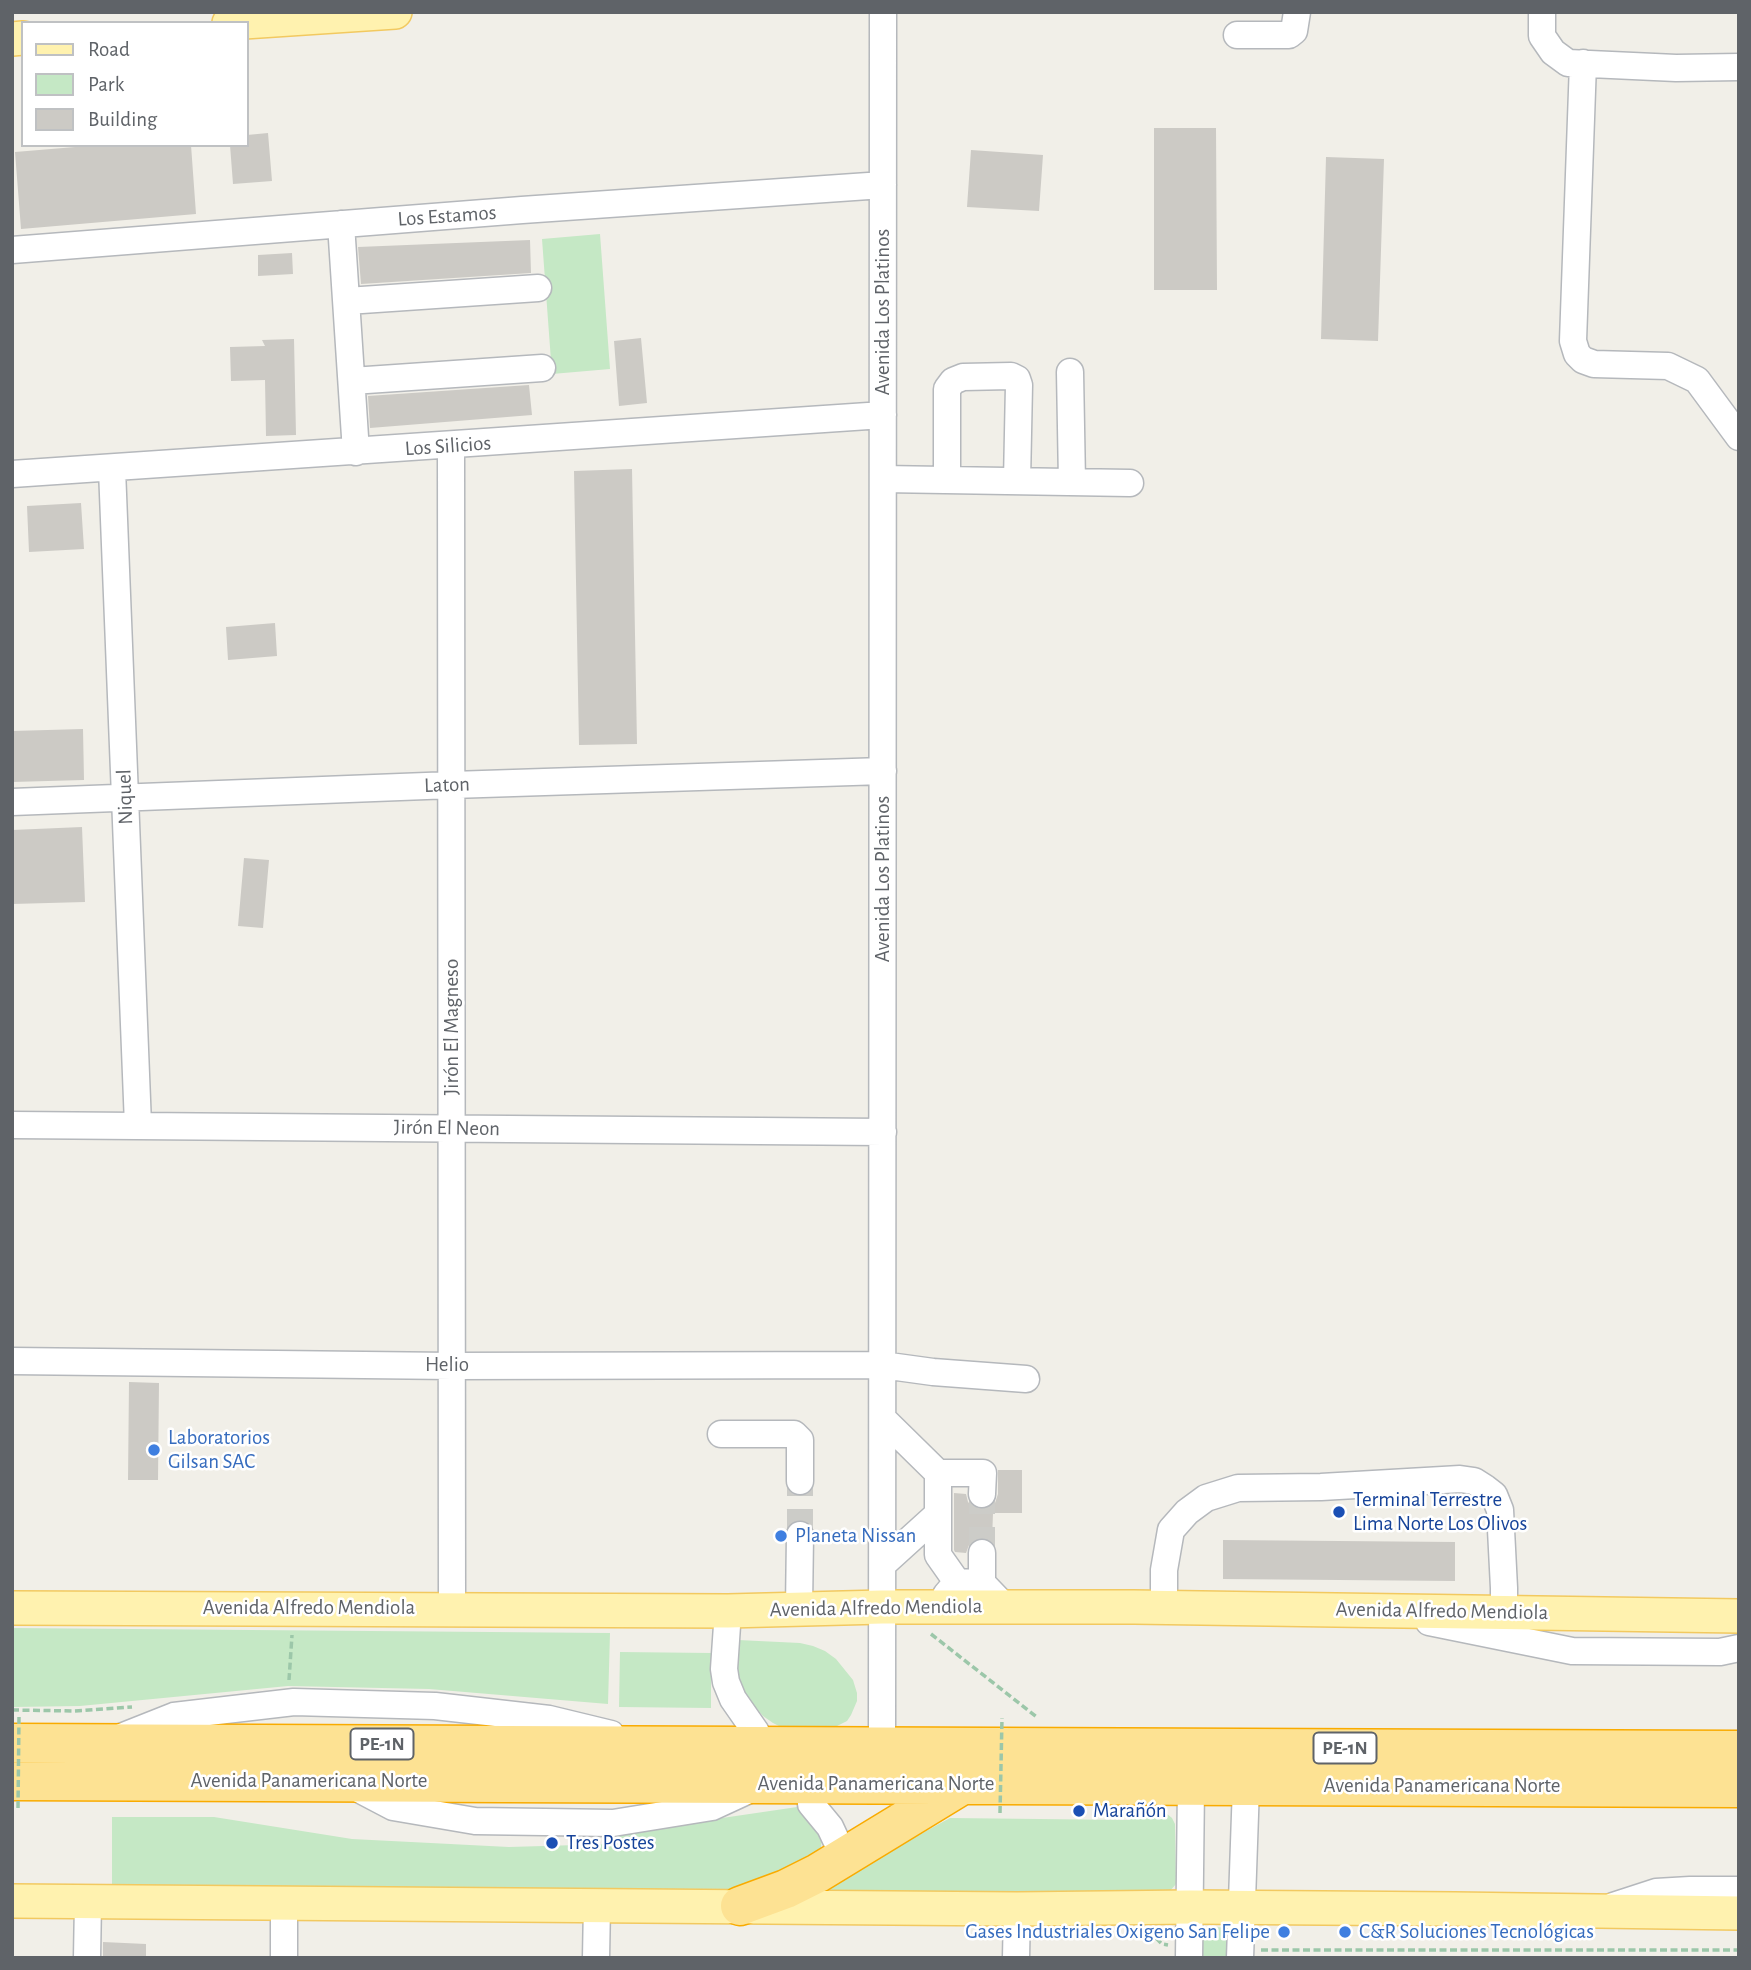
<!DOCTYPE html>
<meta charset="utf-8">
<style>
body{margin:0}
#map{position:relative;width:1751px;height:1970px;overflow:hidden;background:#f1efe8;font-family:"Alegreya Sans",sans-serif}
canvas{display:block}
.frame{position:absolute;inset:0;border:14px solid #5f6368;pointer-events:none}
.legend{position:absolute;left:21px;top:21px;width:228px;height:126px;box-sizing:border-box;background:#fff;border:2px solid #bfc1c3;margin:0;padding:9px 12px;list-style:none;font-size:21px;color:#5f6368}
.legend li{display:flex;align-items:center;gap:14px;height:35px}
.legend b{width:35px;border:2px solid #bfc1c3}
</style>
<div id="map">
<canvas width="1751" height="1970"></canvas>
<div class="frame"></div>
<ul class="legend">
<li><b style="height:9px;background:#fff2af"></b>Road</li>
<li><b style="height:19px;background:#c5e8c5"></b>Park</li>
<li><b style="height:19px;background:#cccac5"></b>Building</li>
</ul>
</div>
<script>
const g = document.querySelector('canvas').getContext('2d');
g.lineJoin = 'round';
function fill(path, color) { g.fillStyle = color; g.fill(path, 'evenodd'); }
const shape = rows => new Path2D(rows.map(r => 'M' + r).join(''));
function trace(path, color, width, dash) { g.strokeStyle = color; g.lineWidth = width; g.lineCap = dash ? 'butt' : 'round'; g.setLineDash(dash || []); g.stroke(path); }
function write(font, color, halo, rows, align = 'center') {
  g.font = font + ' "Alegreya Sans",sans-serif'; g.lineWidth = 5; g.setLineDash([]); g.textBaseline = 'middle'; g.strokeStyle = halo; g.fillStyle = color; for (const [text, x, y, turn = 0] of rows) {
    g.save(); g.translate(x, y); g.rotate((+turn || 0) * Math.PI / 180); g.textAlign = isNaN(turn) ? turn : align; if (halo) g.strokeText(text, 0, 0); g.fillText(text, 0, 0); g.restore();
  }
}
fill(shape([
 [600,234,610,369,552,374,542,239],
 [12,1628,610,1633,608,1704,429,1689,288,1686,80,1706,13,1707],
 [738,1640,800,1643,813,1646,825,1651,836,1659,853,1680,857,1693,857,1701,851,1715,847,1721,835,1727,822,1731,783,1728,773,1723,763,1716,749,1700,740,1683,737,1665],
 [620,1652,711,1653,711,1708,619,1707],
 [804,1806,822,1834,821,1849,817,1857,746,1889,112,1888,112,1817,214,1817,352,1839,509,1847,612,1844,613,1834],
 [1157,1812,1167,1814,1172,1818,1175,1824,1176,1884,1170,1891,816,1891,950,1818,1128,1820],
 [1230,1927,1230,1958,1197,1958,1197,1928]
]), '#c5e8c5');
fill(shape([
 [1154,128,1216,128,1217,290,1154,290],
 [268,133,272,181,233,184,230,145,247,145,247,135],
 [99,145,191,145,196,214,21,229,15,152],
 [971,150,1043,155,1039,211,967,207],
 [1326,157,1384,159,1378,341,1321,339],
 [530,240,531,273,361,284,358,247],
 [292,253,293,274,258,276,258,255],
 [641,338,647,403,619,406,614,341],
 [294,339,296,435,266,436,265,380,231,381,230,347,265,346,262,340],
 [529,385,532,415,370,428,368,396],
 [632,469,637,744,579,745,574,471],
 [81,503,84,549,29,552,27,506],
 [275,623,277,656,228,660,226,627],
 [83,729,84,780,12,782,12,731],
 [82,827,85,902,12,904,12,830],
 [244,858,269,860,263,928,238,926],
 [129,1382,159,1383,158,1480,128,1480],
 [998,1470,1022,1470,1022,1513,993,1513,992,1541,983,1537,975,1539,969,1545,966,1553,955,1552,954,1550,954,1493,966,1494,968,1502,974,1508,982,1510,989,1508,995,1503,998,1494],
 [1223,1540,1455,1542,1455,1581,1223,1579],
 [103,1942,146,1944,146,1958,103,1958]
]), '#cccac5');
trace(shape([
 [800,1535,800,1481],
 [982,1553,982,1494]
]), '#ccccc8', 26, [26, 13]);
const minor = shape([
 [1542,12,1542,36,1553,52,1568,63,1676,68,1739,67],
 [1237,35,1289,35,1294,31,1297,12],
 [1583,63,1573,341,1577,354,1583,360,1594,364,1668,366,1697,380,1739,437],
 [341,224,356,452],
 [12,250,522,210,883,185],
 [347,301,538,288],
 [1070,372,1072,482],
 [352,381,542,368],
 [451,445,452,1609],
 [112,469,138,1125],
 [12,474,883,415],
 [883,479,1130,483],
 [947,480,947,389,953,381,963,377,1011,376,1017,379,1019,385,1017,481],
 [12,802,452,785,883,771],
 [12,1125,883,1132],
 [12,1361,452,1366,882,1365,933,1372,1026,1379],
 [883,1419,938,1473,983,1473,982,1494],
 [721,1434,794,1434,800,1440,800,1481],
 [938,1473,938,1555,957,1582],
 [883,1564,937,1515],
 [982,1583,982,1553],
 [946,1595,957,1582,982,1583,1005,1607],
 [799,1608,800,1535],
 [1164,1608,1164,1570,1171,1530,1187,1512,1206,1498,1238,1488,1321,1487,1460,1479,1474,1481,1485,1488,1494,1495,1500,1510,1504,1588,1504,1612],
 [728,1611,724,1669,726,1682,733,1699,756,1732],
 [1429,1622,1572,1651,1720,1652,1739,1648],
 [121,1737,174,1716,294,1702,435,1706,549,1719,611,1734],
 [882,1747,883,12],
 [353,1786,393,1807,475,1821,613,1823,712,1807,751,1789],
 [811,1804,830,1827,837,1842,841,1857],
 [284,1903,284,1958],
 [1613,1906,1656,1892,1690,1890,1739,1890],
 [87,1958,88,1902],
 [596,1958,597,1905],
 [1016,1958,1017,1909],
 [1189,1958,1191,1785],
 [1240,1958,1246,1786]
]);
const major = shape([
 [229,23,395,12],
 [12,39,23,38],
 [12,1608,728,1611,882,1607,1134,1607,1739,1616],
 [12,1901,1017,1909,1190,1907,1455,1909,1739,1913]
]);
const highway = shape([
 [12,1743,1739,1750],
 [12,1781,1739,1788],
 [740,1906,786,1889,818,1873,964,1784]
]);
trace(minor, '#b5b8bc', 29);
trace(major, '#f2c960', 36);
trace(highway, '#f9ab00', 41);
trace(shape([
 [931,1634,1038,1718],
 [289,1680,292,1635],
 [12,1710,74,1711,132,1707],
 [1156,1938,1162,1944,1168,1945],
 [1261,1950,1739,1950]
]), '#9cc7a9', 3.5, [7, 3.5]);
trace(minor, '#fff', 26);
trace(major, '#fff2af', 33);
trace(highway, '#fde293', 38);
trace(shape([
 [18,1808,19,1717],
 [1000,1813,1002,1718]
]), '#9cc7a9', 3.5, [7, 3.5]);
for (const [x, y, r, color] of [
 [154,1450,7,"#3f7fe0"],
 [1339,1512,7,"#1a4fb4"],
 [781,1536,7,"#3f7fe0"],
 [1079,1811,7,"#1a4fb4"],
 [552,1843,7,"#1a4fb4"],
 [1284,1932,7,"#3f7fe0"],
 [1345,1932,7,"#3f7fe0"]
]) { const dot = new Path2D(); dot.arc(x, y, r, 0, 2 * Math.PI); g.fillStyle = color; g.fill(dot); trace(dot, '#fff', 2.5); }
for (const [x, y, w] of [
 [382,1744,63],
 [1345,1748,63]
]) { const box = new Path2D(); box.roundRect(x - w / 2, y - 15.5, w, 31, 5); g.fillStyle = '#fff'; g.fill(box); trace(box, '#5f6368', 2); }
write('bold 19px', '#5f6368', null, [
 ["PE-1N",382,1744],
 ["PE-1N",1345,1748]
]);
write('21px', '#5f6368', '#fff', [
 ["Los Estamos",447,216,-4],
 ["Avenida Los Platinos",883,312,-90],
 ["Los Silicios",448,446,-4],
 ["Laton",447,785,-2],
 ["Niquel",125,797,-92],
 ["Avenida Los Platinos",883,879,-90],
 ["Jirón El Magneso",452,1027,-90],
 ["Jirón El Neon",447,1128,1],
 ["Helio",447,1365],
 ["Avenida Alfredo Mendiola",309,1608],
 ["Avenida Alfredo Mendiola",876,1608,-1],
 ["Avenida Alfredo Mendiola",1442,1611,1],
 ["Avenida Panamericana Norte",309,1781],
 ["Avenida Panamericana Norte",876,1784],
 ["Avenida Panamericana Norte",1442,1786]
]);
write('21px', '#366cbe', '#fff', [
 ["Laboratorios",168,1438],
 ["Gilsan SAC",168,1462],
 ["Planeta Nissan",795,1536],
 ["Gases Industriales Oxigeno San Felipe",1270,1932,"right"],
 ["C&R Soluciones Tecnológicas",1359,1932]
], 'left');
write('21px', '#164399', '#fff', [
 ["Terminal Terrestre",1353,1500],
 ["Lima Norte Los Olivos",1353,1524],
 ["Marañón",1093,1811],
 ["Tres Postes",566,1843]
], 'left');
</script>
